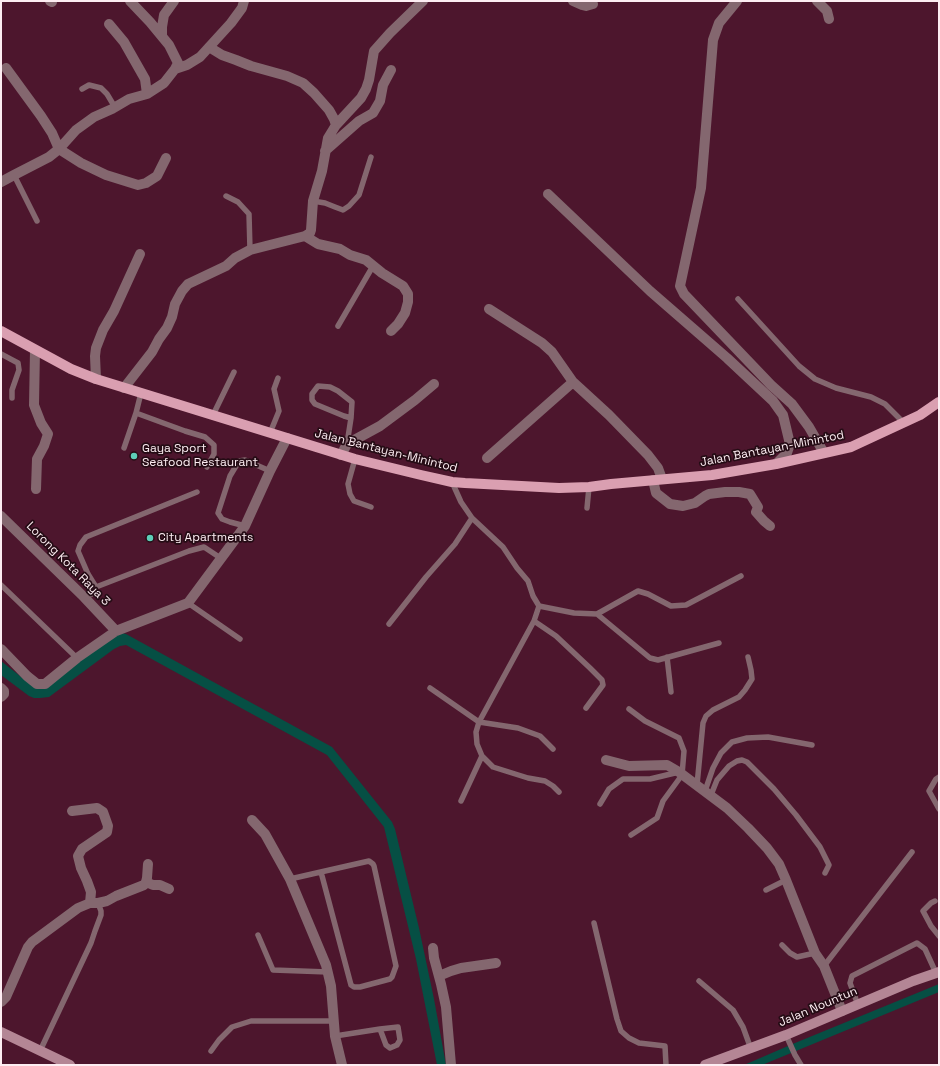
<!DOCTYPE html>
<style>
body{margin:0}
#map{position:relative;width:940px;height:1066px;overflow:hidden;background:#4d162d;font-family:"Space Grotesk",sans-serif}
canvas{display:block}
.frame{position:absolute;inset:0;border:2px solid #fdedf2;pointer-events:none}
</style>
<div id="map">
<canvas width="940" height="1066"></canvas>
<div class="frame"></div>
</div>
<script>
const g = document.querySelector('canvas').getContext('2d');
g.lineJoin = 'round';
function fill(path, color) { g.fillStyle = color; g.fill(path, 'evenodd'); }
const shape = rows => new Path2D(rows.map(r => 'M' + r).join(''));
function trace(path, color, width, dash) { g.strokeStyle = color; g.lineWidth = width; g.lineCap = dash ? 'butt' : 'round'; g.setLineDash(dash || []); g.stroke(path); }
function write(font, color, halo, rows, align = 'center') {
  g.font = font + ' "Space Grotesk",sans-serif'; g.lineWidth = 3.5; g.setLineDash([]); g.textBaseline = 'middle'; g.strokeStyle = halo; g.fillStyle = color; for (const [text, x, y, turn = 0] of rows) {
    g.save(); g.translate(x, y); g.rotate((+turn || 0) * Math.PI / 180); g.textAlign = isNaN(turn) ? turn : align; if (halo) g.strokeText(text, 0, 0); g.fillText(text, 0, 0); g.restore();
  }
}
fill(shape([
 [122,633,126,634,332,747,392,822,395,829,419,928,434,999,446,1065,437,1065,416,959,384,827,327,755,126,645,120,646,114,649,49,697,40,698,34,698,29,696,1,675,1,661,34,687,112,637],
 [939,984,939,992,762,1065,744,1065,795,1043]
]), '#064f44');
trace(shape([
 [82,89,89,85,101,88,107,94,113,104,112,109],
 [14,175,37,221],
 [226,196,238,202,249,214,250,250],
 [313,201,325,203,335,207,343,210,349,206,359,195,371,157],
 [738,299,799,366,815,379,836,388,871,397,885,404,904,423],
 [338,326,373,266],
 [1,354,18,363,19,370,12,390,12,398],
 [136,413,185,431,205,437,214,445,214,454,207,467],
 [213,415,234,372],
 [270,433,279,411,274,389,278,378],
 [347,444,351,418,352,402,338,391,330,387,318,386,312,394,312,400,315,404,344,416,351,418],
 [124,448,136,413,141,393],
 [355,459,348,484,350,494,354,501,371,507],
 [452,482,461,502,472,518,503,547,517,568,528,581,533,596,539,606,534,621,479,722,476,732,477,744,482,756,493,767,528,778,545,781,553,786,559,792],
 [587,508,589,487],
 [245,526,230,522,222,519,218,513,230,476,239,461,245,460,270,471],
 [1,585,77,658],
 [96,587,88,574,78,551,80,545,86,537,197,492],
 [84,597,92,594,96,587,189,551,204,547,222,559],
 [188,603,240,639],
 [539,606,574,613,597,614,638,591,648,594,671,606,686,605,741,576],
 [597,614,650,658,658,660,719,643],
 [534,621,556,636,590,668,602,680,603,685,586,708],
 [389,624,426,577,455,544,472,518],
 [667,657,671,692],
 [430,688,479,722,518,728,540,736,553,749],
 [629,709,645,721,679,738,684,751,682,775,663,801,657,818,631,835],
 [939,777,936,779,929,791,939,809],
 [697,785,703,723,706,716,713,710,739,697,745,690,752,679,751,670,748,657],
 [705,791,713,768,721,753,732,742,747,738,768,737,812,745],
 [711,795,717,780,729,766,737,761,742,760,747,762,774,789,796,815,820,847,829,865,825,873],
 [461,801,482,756],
 [600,804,609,789,623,779,650,779,679,772],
 [290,879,369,861,373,864,374,866,396,966,392,977,390,979,360,987,354,987,351,985,321,872],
 [766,890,786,880],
 [935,901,931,903,923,911,931,926,939,936],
 [594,923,617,1019,621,1031,629,1038,639,1043,665,1046,666,1065],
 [258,935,273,970,328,972],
 [782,945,790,953,797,957,815,953],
 [824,966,912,852],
 [699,981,733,1010,743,1027,751,1049],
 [858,1005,850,983,852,976,917,943,925,949,936,973],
 [786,1035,795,1055,801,1065],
 [335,1036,380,1029,398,1027,400,1040,397,1045,390,1048,386,1045,380,1029],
 [40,1051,91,943,95,931,101,915,101,911,98,903],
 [211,1051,219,1040,232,1027,251,1021,334,1021]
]), '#84676f', 5.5);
trace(shape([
 [50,1,52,2],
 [130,1,150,22,169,45,178,63,175,69],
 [573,1,582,5,586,6,593,4],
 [737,1,719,23,713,40,701,188,680,286,684,294,771,385,792,404,809,427,824,453],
 [817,1,827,11,829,19],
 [109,24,124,42,145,79,147,94],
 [162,36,162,27,164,15,174,1],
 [209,47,222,55,236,60,251,66,287,76,303,83,314,93,329,110,334,119,336,125],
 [6,68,41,116,52,133,59,149,81,163,106,175,138,185,146,183,157,176,166,158],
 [325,151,359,121,373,113,380,101,383,85,391,70],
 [1,182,14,175,49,157,59,149,76,130,94,117,112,109,129,99,147,94,164,83,175,69,187,65,200,57,231,23,242,8,244,1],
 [548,194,650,291,727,358,773,401,783,415,790,444,787,453,776,464],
 [305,236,318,244,340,249,350,255,366,260,382,273,403,286,408,294,408,302,405,313,398,324,391,331],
 [489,309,542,343,552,352,573,382,609,415,648,455,658,468,662,479],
 [35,350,34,405,41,423,48,434,44,446,37,459,36,489],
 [96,379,95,356,96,348,103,330,114,311,140,254],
 [124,388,152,352,159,339,167,328,172,317,175,304,182,291,188,284,226,266,235,258,250,250,305,236,310,233,311,230,313,201,322,171,328,138,336,125,361,98,366,89,369,80,374,51,390,33,423,1],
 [341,455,347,444,380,426,415,400,434,384],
 [487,458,573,382],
 [653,480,656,493,670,504,683,506,695,503,705,496,709,494,725,492,739,492,750,494,758,507,756,512,764,521,770,526],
 [1,516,84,597,116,631],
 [1,649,27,676,37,684,45,684,77,658,116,631,188,603,245,526,270,471,287,438],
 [1,688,4,691,4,694,1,697],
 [606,760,629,766,667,765,679,772,727,808,748,828,767,848,779,864,786,880,815,953,824,966,842,1011],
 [72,811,97,808,103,812,108,826,107,832,82,849,78,856,81,868,87,881,91,892,90,903],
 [252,820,265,834,290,879,326,965,331,986,335,1036,342,1065],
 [146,882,153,885,160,885,169,889],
 [433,948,434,958,441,984,446,1007,451,1065],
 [439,976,451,971,461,968,496,963],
 [1,1002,6,997,28,947,32,942,78,908,90,903,98,903,107,901,116,896,144,885,146,882,147,878,148,864]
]), '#84676f', 10);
trace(shape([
 [1,1032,70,1065],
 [705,1065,786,1035,913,981,939,972]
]), '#b48695', 10);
trace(shape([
 [1,331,71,369,96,379,355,459,421,475,452,482,465,483,559,488,589,487,611,484,712,475,776,464,851,447,920,415,939,402]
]), '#da9fb1', 10);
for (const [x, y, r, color] of [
 [134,456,4,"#5eceb8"],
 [150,538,4,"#5eceb8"]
]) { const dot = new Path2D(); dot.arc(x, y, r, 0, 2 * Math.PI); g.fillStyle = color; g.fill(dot); trace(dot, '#250c15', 1.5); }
write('12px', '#fdedf2', '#250c15', [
 ["Gaya Sport",142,449],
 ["Seafood Restaurant",142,463],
 ["City Apartments",158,538]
], 'left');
write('12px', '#fdedf2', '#250c15', [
 ["Jalan Bantayan-Minintod",772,449,-11],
 ["Jalan Bantayan-Minintod",386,451,14],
 ["Lorong Kota Raya 3",68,564,45],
 ["Jalan Nountun",818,1007,-23]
]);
</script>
